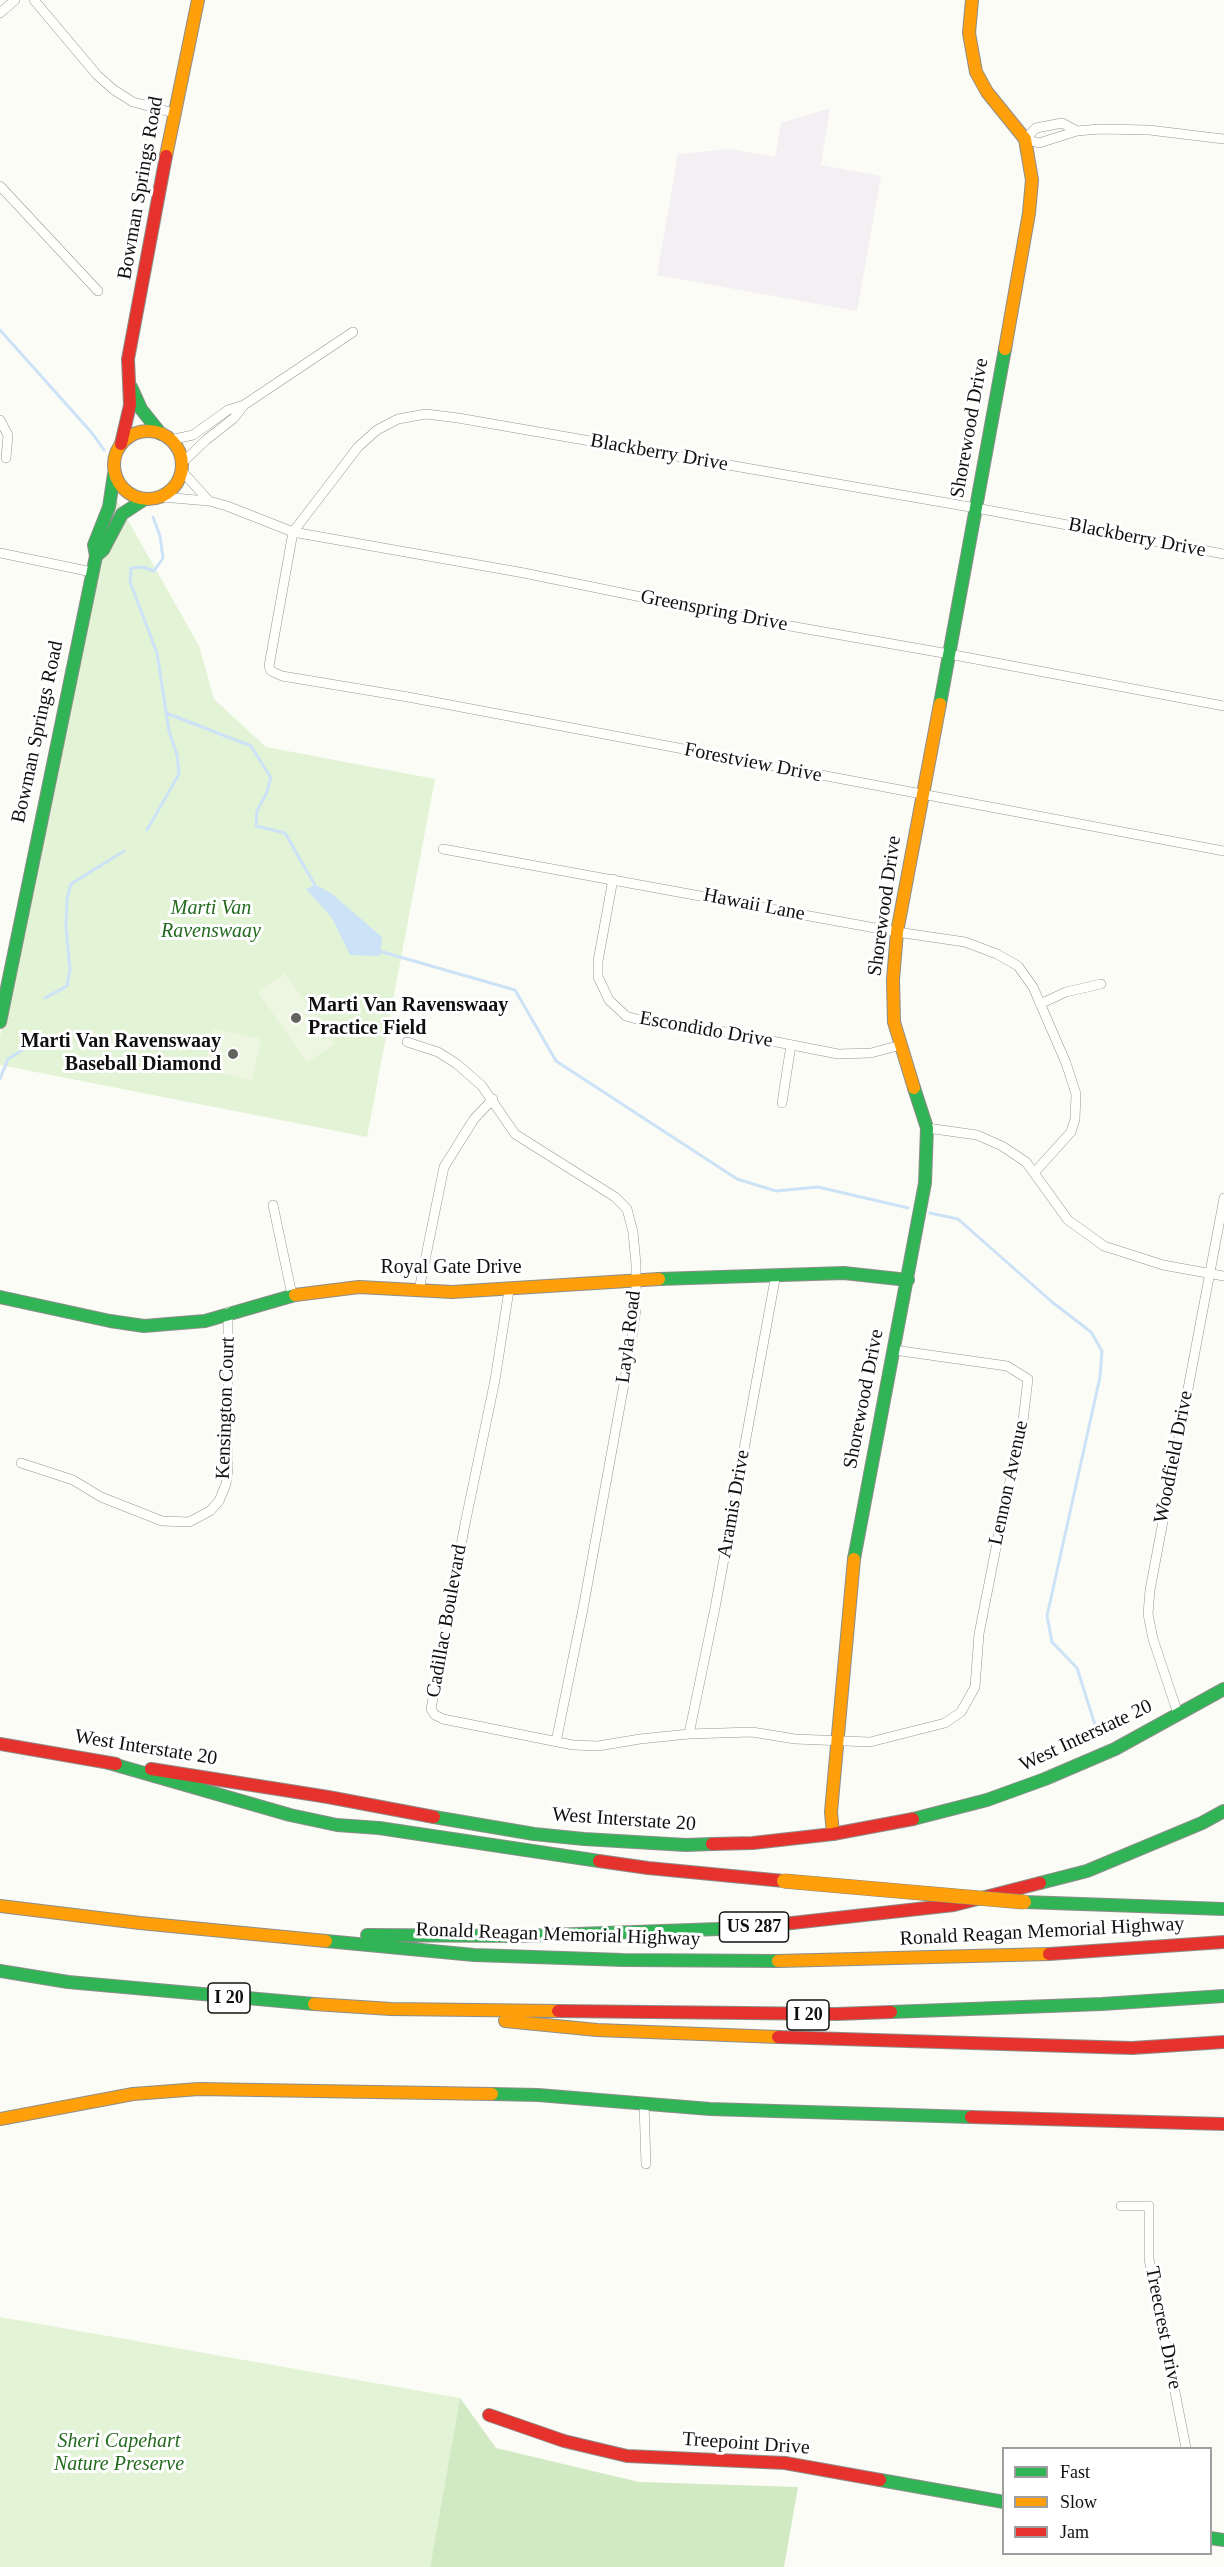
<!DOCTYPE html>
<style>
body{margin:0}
#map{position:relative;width:1224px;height:2567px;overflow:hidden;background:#fcfcf6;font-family:Georgia,serif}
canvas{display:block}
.legend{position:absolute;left:1002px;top:2447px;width:210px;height:108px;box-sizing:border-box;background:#fff;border:2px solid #9f9f9f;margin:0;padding:8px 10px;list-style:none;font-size:18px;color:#101010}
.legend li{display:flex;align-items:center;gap:12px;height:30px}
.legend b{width:30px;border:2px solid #9f9f9f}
</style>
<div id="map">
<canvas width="1224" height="2567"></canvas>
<ul class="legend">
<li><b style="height:8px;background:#30b455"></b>Fast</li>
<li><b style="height:8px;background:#ff9f0a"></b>Slow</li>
<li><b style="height:8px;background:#e5322d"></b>Jam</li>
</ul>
</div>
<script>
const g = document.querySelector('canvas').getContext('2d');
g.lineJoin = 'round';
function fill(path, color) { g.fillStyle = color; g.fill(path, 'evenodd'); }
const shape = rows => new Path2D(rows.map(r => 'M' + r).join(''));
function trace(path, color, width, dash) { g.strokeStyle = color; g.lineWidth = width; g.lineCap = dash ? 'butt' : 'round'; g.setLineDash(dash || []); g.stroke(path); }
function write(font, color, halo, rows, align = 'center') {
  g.font = font + ' Georgia,serif'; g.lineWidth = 6; g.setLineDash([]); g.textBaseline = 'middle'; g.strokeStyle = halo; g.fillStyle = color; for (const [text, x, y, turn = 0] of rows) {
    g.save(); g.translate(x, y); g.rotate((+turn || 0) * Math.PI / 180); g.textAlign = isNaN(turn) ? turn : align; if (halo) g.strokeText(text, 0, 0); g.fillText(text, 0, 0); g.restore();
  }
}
fill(shape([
 [830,108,821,165,881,176,857,311,657,275,678,154,730,149,775,157,781,123]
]), '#f4eff2');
fill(shape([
 [115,497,199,646,214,699,266,747,435,779,367,1137,0,1065,0,1036],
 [0,2317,460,2398,430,2567,0,2567]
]), '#e3f3d6');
fill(shape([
 [460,2398,496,2448,639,2482,798,2487,784,2567,430,2567]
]), '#d2eac3');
fill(shape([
 [285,973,335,1044,307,1063,258,992],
 [213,1029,261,1039,252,1080,205,1070]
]), '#edf6e0');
fill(shape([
 [315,885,331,893,382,937,380,956,350,955,332,918,306,889]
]), '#cce2f7');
trace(shape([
 [0,330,92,433,104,450],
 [166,713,251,746,271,778,266,794,257,811,256,826,285,833,316,887],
 [147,830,179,774,177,755,169,731,157,653,130,582,131,568,143,567,154,571,163,558,160,536,153,517],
 [379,951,515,990,556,1061,737,1179,776,1191,818,1187,908,1208],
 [45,998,67,986,70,970,66,927,67,899,71,884,124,851],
 [0,1079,8,1059,32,1044],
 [930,1213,958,1219,1052,1302,1091,1332,1102,1351,1100,1377,1047,1616,1052,1642,1077,1668,1096,1728]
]), '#cce2f7', 3);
const street = shape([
 [34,0,97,75,114,90,133,102,174,113],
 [0,13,15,0],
 [1025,139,1039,143,1077,131,1099,129,1149,130,1224,139],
 [1025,139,1036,128,1062,123,1077,131],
 [0,186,98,291],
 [0,420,8,435,6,458],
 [170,440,193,435,228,410,244,405],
 [181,464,206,440,234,418,244,405,353,332],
 [181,470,209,501],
 [161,497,209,501,227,506,293,532,524,573,739,617,949,654,1224,706],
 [0,553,92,572],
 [1224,554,976,508,458,418,426,414,398,419,377,430,358,447,293,532,269,666,271,671,282,676,408,697,1224,851],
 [443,849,897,932,965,942,997,954,1018,966,1033,987,1066,1063,1076,1094,1075,1119,1071,1132,1034,1173],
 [613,879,598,961,598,977,609,1000,626,1016,640,1020,726,1032,838,1054,871,1053,901,1045],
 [1040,1004,1066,992,1101,984],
 [407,1042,438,1052,457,1064,482,1086,515,1134,615,1197,627,1209,633,1232,636,1264,636,1309,630,1351,583,1609,556,1742],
 [782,1103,791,1045],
 [927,1128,977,1135,1002,1146,1026,1162,1068,1220,1104,1246,1163,1265,1224,1276],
 [273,1205,292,1295],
 [419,1290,444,1167,474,1119,493,1099],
 [509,1290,495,1380,465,1524,431,1709,435,1715,443,1719,573,1745,598,1746,640,1739,689,1734,752,1732,795,1739,870,1742,945,1723,961,1712,975,1687,979,1634,1004,1507,1022,1429,1028,1379,1007,1366,894,1350],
 [21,1463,73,1480,101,1497,162,1521,189,1522,210,1511,219,1501,226,1484,228,1469,228,1312],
 [1178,1714,1153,1639,1148,1614,1150,1590,1224,1198],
 [689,1734,715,1608,776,1274],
 [644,2104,646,2164],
 [1121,2206,1149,2206,1149,2259,1186,2448]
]);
const fast = shape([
 [131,387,141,409,161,434],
 [96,556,103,550,122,514,145,499],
 [940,704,1005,349],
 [0,1022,96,556,94,545,109,507,114,474],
 [659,1279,844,1273,908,1280],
 [0,1297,110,1321,144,1326,205,1321,295,1295],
 [854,1559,925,1183,927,1128,914,1088],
 [109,1763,290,1815,337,1825,379,1828,599,1861],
 [434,1817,534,1834,584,1839,686,1845,712,1844],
 [913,1819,987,1800,1045,1779,1115,1749,1224,1689],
 [1040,1883,1087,1871,1202,1823,1224,1811],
 [1024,1902,1224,1909],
 [367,1935,520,1936,748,1928,792,1923],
 [326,1941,474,1955,623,1960,778,1961],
 [0,1971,68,1982,314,2004],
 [891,2012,1102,2004,1224,1996],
 [492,2094,538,2095,710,2109,971,2117],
 [880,2480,1004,2502],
 [1210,2538,1224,2540]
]);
const slow = shape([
 [972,0,969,33,976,72,987,92,1025,139,1032,180,1029,213,1005,349],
 [166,156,198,0],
 '114 465a34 34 0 1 1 68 0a34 34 0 1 1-68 0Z',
 [914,1088,894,1022,893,980,897,932,940,704],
 [295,1295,359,1287,452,1292,659,1279],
 [833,1834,831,1812,854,1559],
 [0,1906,140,1923,326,1941],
 [778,1961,1049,1954],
 [314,2004,391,2009,558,2011],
 [505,2021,597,2030,778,2037],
 [0,2119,133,2094,199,2089,492,2094]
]);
const jam = shape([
 [121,444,130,405,128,359,166,156],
 [0,1744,116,1764],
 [151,1769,328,1797,434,1817],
 [712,1844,753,1843,833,1834,913,1819],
 [599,1861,648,1868,784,1881],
 [792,1923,954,1905,1040,1883],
 [1049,1954,1224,1942],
 [558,2011,836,2014,891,2012],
 [778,2037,1132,2048,1224,2042],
 [971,2117,1224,2124],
 [489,2415,564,2441,627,2456,785,2463,880,2480]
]);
trace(street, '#969694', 10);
trace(fast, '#8d8d8a', 14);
trace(slow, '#8d8d8a', 14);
trace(jam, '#8d8d8a', 14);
trace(street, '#fffffe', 9);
trace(fast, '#30b455', 12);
trace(slow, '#ff9f0a', 12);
trace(jam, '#e5322d', 12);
const slowBridge = shape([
 [784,1881,1024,1902]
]);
trace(slowBridge, '#848481', 15, []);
trace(slowBridge, '#ff9f0a', 14);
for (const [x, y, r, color] of [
 [296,1018,6,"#636360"],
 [233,1054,6,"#636360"]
]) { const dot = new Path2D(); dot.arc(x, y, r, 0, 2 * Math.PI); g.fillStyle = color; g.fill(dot); trace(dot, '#fff', 2); }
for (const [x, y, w] of [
 [754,1927,69],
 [229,1998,42],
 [808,2015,42]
]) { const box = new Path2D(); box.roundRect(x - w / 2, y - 15, w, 30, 4.5); g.fillStyle = '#fff'; g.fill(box); trace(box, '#101010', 1.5); }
write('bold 18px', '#101010', null, [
 ["US 287",754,1927],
 ["I 20",229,1998],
 ["I 20",808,2015]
]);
write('20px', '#101010', '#fff', [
 ["Bowman Springs Road",141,188,-80],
 ["Shorewood Drive",970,428,-80],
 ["Blackberry Drive",659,453,10],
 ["Blackberry Drive",1137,538,11],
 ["Greenspring Drive",714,611,11],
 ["Bowman Springs Road",38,732,-78],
 ["Forestview Drive",753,763,11],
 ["Hawaii Lane",754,905,11],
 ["Shorewood Drive",885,906,-82],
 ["Escondido Drive",706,1030,10],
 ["Royal Gate Drive",451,1268],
 ["Layla Road",629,1337,-83],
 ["Shorewood Drive",864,1399,-79],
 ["Kensington Court",226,1408,-88],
 ["Woodfield Drive",1174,1457,-79],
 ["Lennon Avenue",1009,1483,-78],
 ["Aramis Drive",734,1504,-80],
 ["Cadillac Boulevard",447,1621,-80],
 ["West Interstate 20",1086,1736,-25],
 ["West Interstate 20",146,1748,9],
 ["West Interstate 20",624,1820,4],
 ["Ronald Reagan Memorial Highway",1042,1932,-3],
 ["Ronald Reagan Memorial Highway",558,1935,2],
 ["Treecrest Drive",1163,2328,79],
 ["Treepoint Drive",746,2444,4]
]);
write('italic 20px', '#246a1e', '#fff', [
 ["Marti Van",211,909],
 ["Ravenswaay",211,932],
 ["Sheri Capehart",119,2442],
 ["Nature Preserve",119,2465]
]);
write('bold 20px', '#101010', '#fff', [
 ["Marti Van Ravenswaay",308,1006],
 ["Practice Field",308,1029],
 ["Marti Van Ravenswaay",221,1042,"right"],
 ["Baseball Diamond",221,1065,"right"]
], 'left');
</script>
